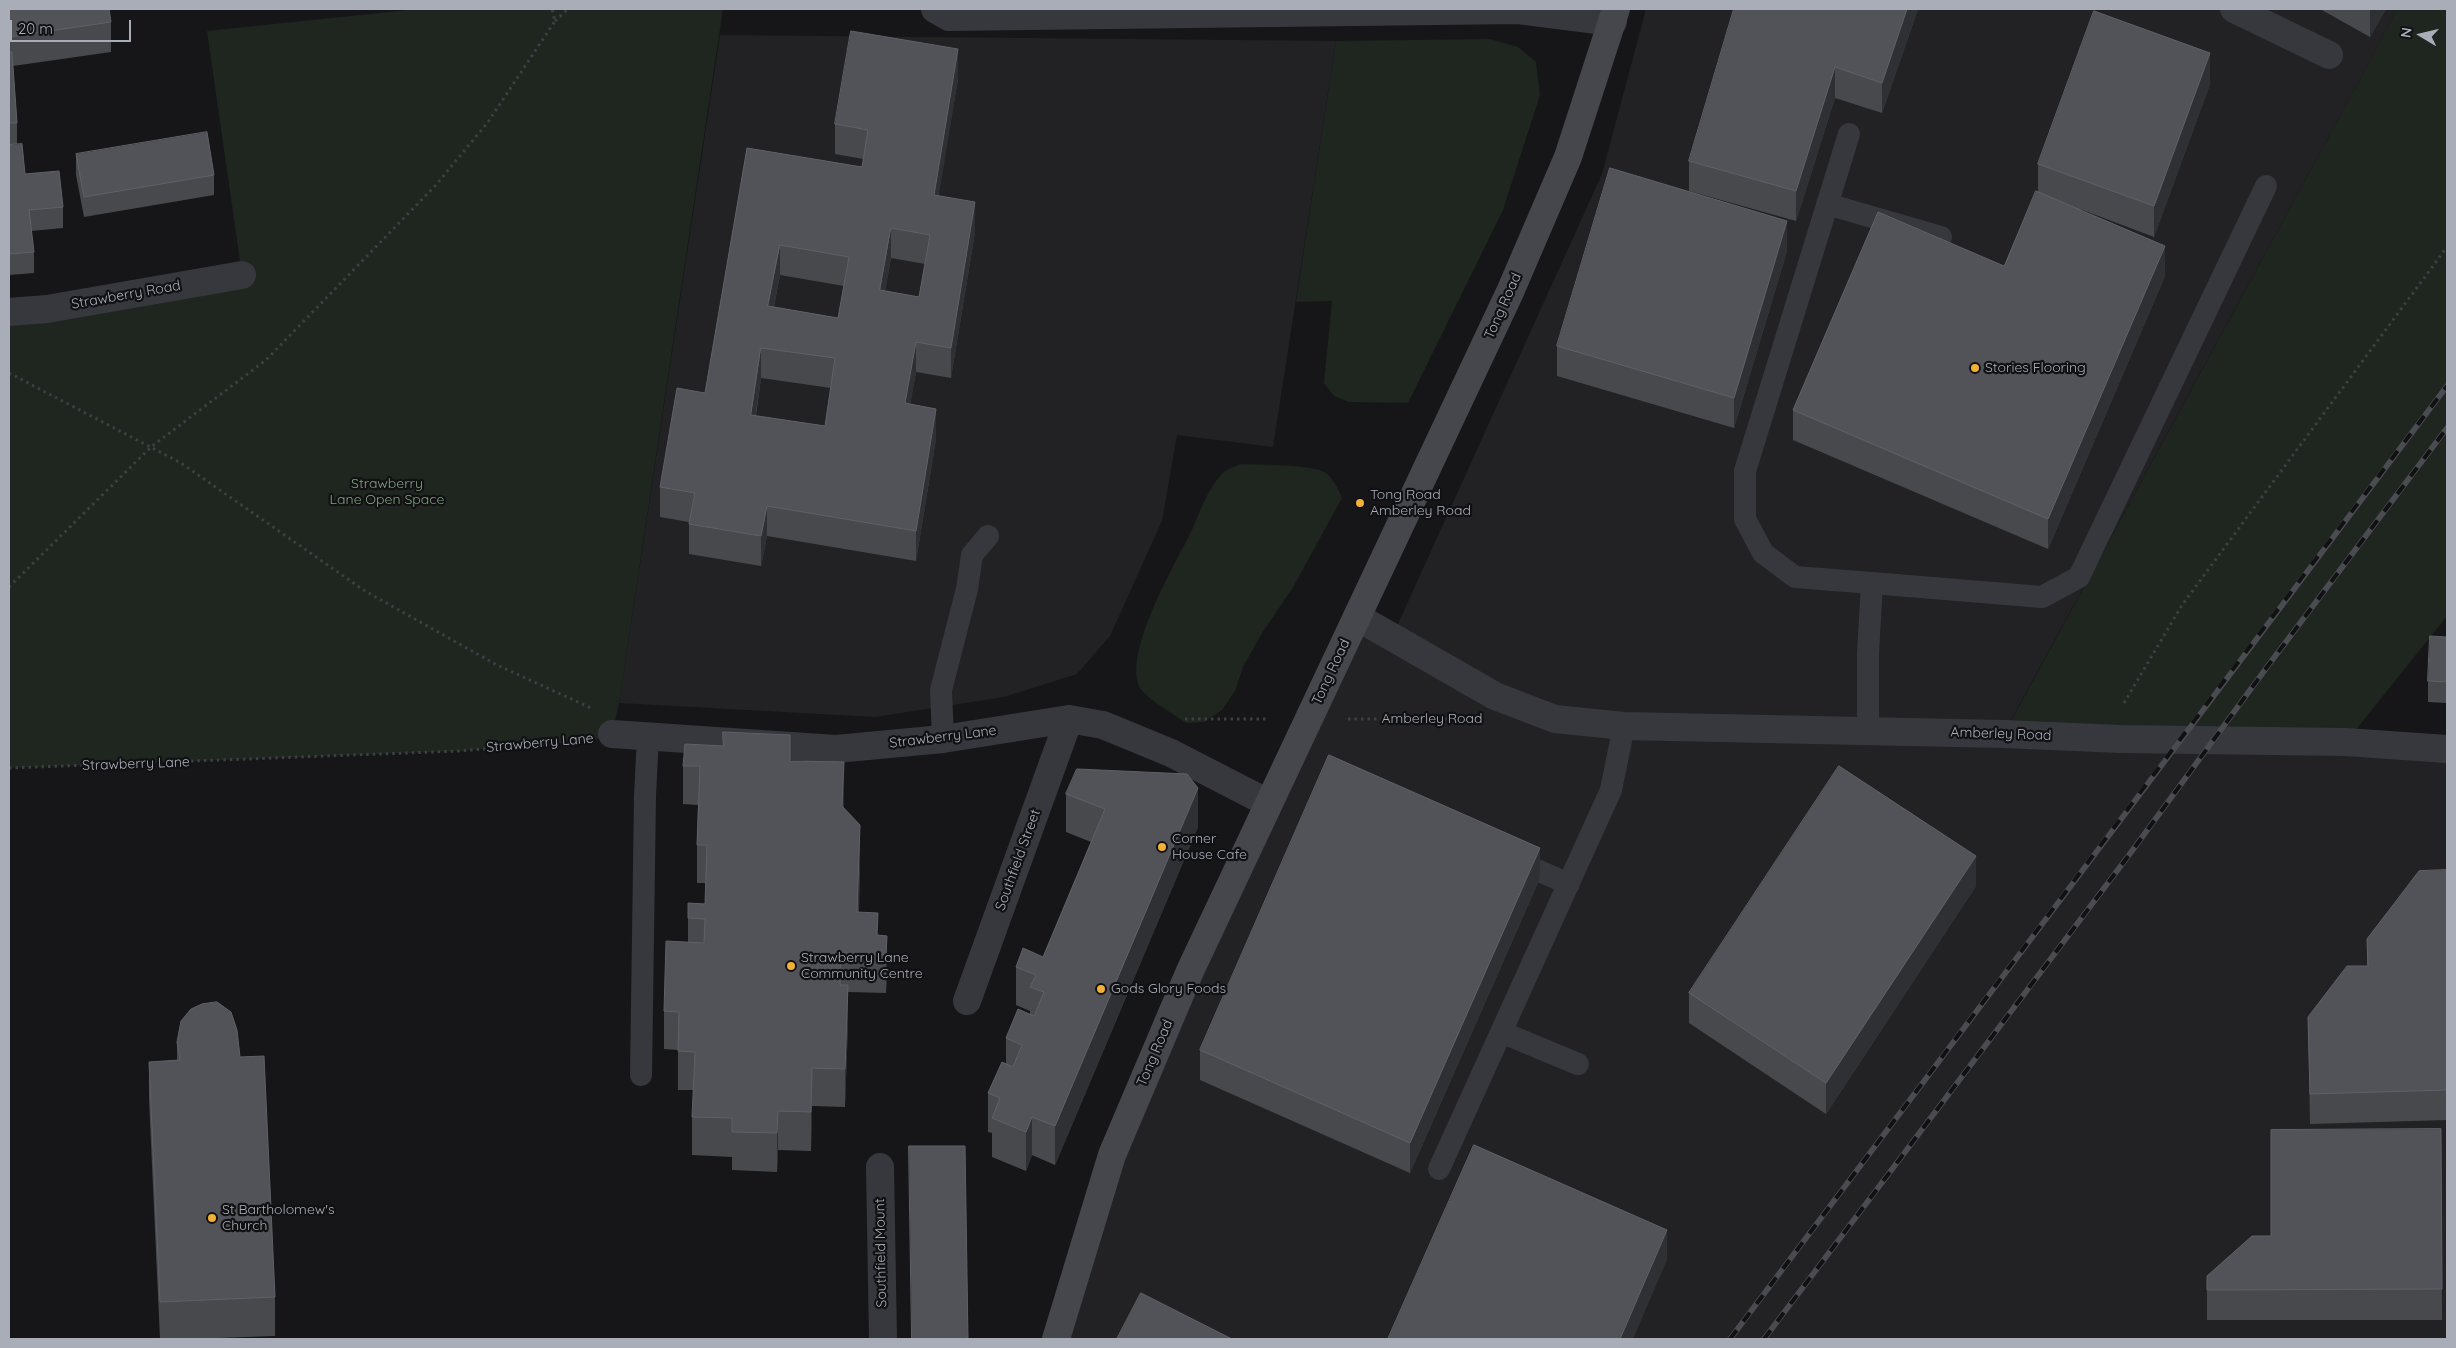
<!DOCTYPE html>
<style>
body{margin:0}
#map{position:relative;width:2456px;height:1348px;overflow:hidden;background:#161618;font-family:Quicksand,sans-serif}
canvas{display:block}
.frame{position:absolute;inset:0;border:10px solid #a8adb8;pointer-events:none}
.north{position:absolute;left:2396px;top:10px;width:50px;height:50px;-webkit-text-stroke:4px #111113;paint-order:stroke;rotate:279deg;font-size:14px;font-weight:700;line-height:20px;text-align:center;color:#a8adb8}
.north::after{content:'';display:block;margin:auto;width:18px;height:22px;background:#a8adb8;clip-path:polygon(50% 0,100% 100%,50% 72%,0 100%)}
.scale{position:absolute;left:10px;top:20px;width:121px;height:22px;box-sizing:border-box;border:2px solid #a8adb8;border-top:0;padding-left:6px;font-size:15px;line-height:18px;white-space:nowrap;color:#a8adb8;-webkit-text-stroke:4px #111113;paint-order:stroke}
</style>
<div id="map">
<canvas width="2456" height="1348"></canvas>
<div class="frame"></div>
<div class="north">N</div>
<div class="scale">20 m</div>
</div>
<script>
const g = document.querySelector('canvas').getContext('2d');
g.lineJoin = 'round';
function fillPath(path, color) { g.fillStyle = color; g.fill(path, 'evenodd'); }
function strokePath(path, color, width, dash) { g.strokeStyle = color; g.lineWidth = width; g.lineCap = dash ? 'butt' : 'round'; g.setLineDash(dash || []); g.stroke(path); }
function write(font, color, halo, rows, align = 'center') {
  g.font = font + ' Quicksand,sans-serif'; g.lineWidth = 4.5; g.setLineDash([]); g.textBaseline = 'middle'; g.strokeStyle = halo; g.fillStyle = color; for (const [text, x, y, turn = 0] of rows) {
    g.save(); g.translate(x, y); g.rotate((+turn || 0) * Math.PI / 180); g.textAlign = isNaN(turn) ? turn : align; if (halo) g.strokeText(text, 0, 0); g.fillText(text, 0, 0); g.restore();
  }
}
fillPath(new Path2D(`
 M1646 9H2397L2363 74 2004 733 2447 749V1339H1056L1112 1155 1357 617 1392 637 1602 174Z
 M720 35 1336 41 1273 447 1177 435 1162 521 1110 636 1077 674 1004 697 875 717 619 703Z`), '#222225');
fillPath(new Path2D(`
 M418 9H723L619 703 612 734 594 740 458 751 9 768V312L242 275 207 31Z
 M2397 9H2447V616L2346 742 2004 734 2363 74Z
 M1490 39 1518 47 1536 62 1540 95 1503 210 1408 403 1349 402 1334 396 1324 383 1332 301 1296 302 1336 41Z
 M1241 464C1257 465 1315 464 1326 473 1334 479 1338 489 1342 498L1292 589 1262 633 1243 667 1235 691 1222 710 1204 722 1186 723C1176 716 1145 697 1140 688 1122 654 1175 564 1191 532 1200 512 1206 492 1221 475 1225 469 1235 467 1241 464Z`), '#1e261f');
strokePath(new Path2D(`
 M555 21 568 9
 M9 373 181 463 365 591 497 665 591 708
 M9 587 151 447 266 360 435 186 488 122 555 21 552 9
 M2124 703 2182 605 2447 247
 M1185 719H1269
 M1348 719H1462
 M9 768 458 751 577 742`), '#3d3f44', 3, [2.5, 4]);
strokePath(new Path2D(`
 M1849 134 1745 471V519L1763 553 1795 577 1872 583 1868 653V731
 M1827 204 1941 237
 M1872 583 2042 597 2079 577 2266 186
 M943 739 941 690 967 589 972 555 988 536
 M1512 859 1569 884
 M1501 1032 1578 1064
 M641 1075 645 796 648 736
 M1439 1169 1611 790 1624 726`), '#37383d', 22);
strokePath(new Path2D(`
 M935 9 949 17 1518 10 1613 22
 M2234 9 2329 55
 M9 312 47 309 242 275
 M1357 617 1495 696 1555 719 1624 726 2004 734 2120 739 2346 742 2447 749
 M612 734 836 749 943 739 1069 719 1103 725 1171 753 1268 803
 M967 1001 1069 719
 M880 1167 883 1339`), '#37383d', 28);
strokePath(new Path2D(`
 M1056 1339 1112 1155 1190 971 1510 292 1568 157 1616 9`), '#45474d', 28);
const rail = new Path2D(`
 M1730 1339C1969 1022 2206 703 2447 386
 M1764 1339 2129 855 2267 667 2447 428`);
strokePath(rail, '#4a4c52', 5.5);
strokePath(rail, '#111113', 4, [11]);
fillPath(new Path2D(`
 M9 9 111 22V52L13 66 17 123V144H9Z
 M1918 9 1882 113 1835 98 1796 221 1689 191V161Z
 M2320 9H2386L2370 37Z
 M958 79 938 195 975 232 951 378 916 372 910 404 936 439 916 561 767 536 761 566 689 554V522L660 517V487L705 393 747 148 862 167 863 159 835 154V124ZM891 258 925 264 919 297 885 291ZM780 275 844 286 838 318 774 307ZM761 378 831 388 825 426 756 416Z
 M2210 84 2154 237 2080 209 2165 276 2048 549 1793 440V410L2004 266 2038 191V164Z
 M9 145 25 174 63 207V228L31 231 34 252V273L9 275Z
 M76 154 214 175V195L84 217 76 175Z
 M1787 251 1734 428 1557 376V346Z
 M2447 637V703L2428 702V681Z
 M790 761 844 801V808L860 864 859 912 878 935 887 936V974L886 993 848 992V1024L845 1107 812 1106 811 1151 778 1150 777 1172 732 1170V1157L692 1155V1117L694 1090H678V1050L664 1049V1011L688 942V903L705 904 706 883H697V845L698 805 683 804V766Z
 M1066 794 1198 827 1055 1165 1032 1155 1026 1171 992 1157V1133L988 1132V1093L1006 1064V1038L1030 1014V1011L1016 1005V967L1043 957 1091 842 1066 832Z
 M2447 870V1120L2310 1124 2308 1017 2367 966V939Z
 M1540 878 1410 1173 1200 1080V1050Z
 M1976 886 1826 1114 1689 1023V993Z
 M177 1042 240 1057 275 1297V1336L191 1339H160L149 1100V1062L177 1060Z
 M2441 1129 2442 1320H2207V1276Z`), '#47494d');
fillPath(new Path2D(`
 M1907 9H1918L1882 113V83Z
 M2370 9H2386L2370 37Z
 M958 49V79L934 225V195Z
 M2210 53V84L2154 237V206Z
 M1835 67V98L1796 221V191Z
 M975 202V232L951 378V348Z
 M1787 221V251L1734 428V398Z
 M891 228V258L880 320V290Z
 M780 245V275L768 336V306Z
 M2165 246V276L2048 549V519Z
 M916 342V372L905 434V403Z
 M761 348V378L751 445V415Z
 M936 409V439L916 561V531Z
 M767 506V536L761 566V536Z
 M844 762V801L842 844V806Z
 M1198 788V827L1055 1165V1126Z
 M860 825V864L857 950V912Z
 M1540 848V878L1410 1173V1143Z
 M1976 856V886L1826 1114V1083Z
 M887 936V974L886 993V955Z
 M848 985V1024L845 1107V1069Z
 M812 1068V1106L811 1151V1112Z
 M778 1111V1150L777 1172V1133Z
 M1032 1117V1155L1026 1171V1132Z
 M1667 1230V1260L1633 1339H1620Z`), '#2f3033');
const building = new Path2D(`
 M9 9H109L111 22 9 37Z
 M1734 9H1907L1882 83 1835 67 1796 191 1689 161Z
 M2094 11 2210 53 2154 206 2038 164Z
 M851 31 958 49 934 195 975 202 951 348 916 342 905 403 936 409 916 531 767 506 761 536 689 524 695 493 660 487 677 388 705 393 747 148 862 167 868 130 835 124ZM891 228 930 235 919 297 880 290ZM780 245 849 257 838 318 768 306ZM761 348 835 358 825 426 751 415Z
 M12 52 17 123H9V53Z
 M207 132 214 175 84 197 76 154Z
 M22 144 25 174 59 171 63 207 29 210 34 252 9 254V145Z
 M1610 168 1787 221 1734 398 1557 346Z
 M2036 191 2165 246 2048 519 1793 410 1878 212 2004 266Z
 M2430 636 2447 637V682L2428 681Z
 M723 732 790 735V761L844 762 842 806 860 825 857 912 878 913 877 935 887 936 886 955 841 953 840 985H848L845 1069 812 1068 811 1112 778 1111 777 1133 732 1132V1118L692 1117 695 1052 678 1051 679 1012 664 1011 666 941 704 943 705 919 688 918V903L705 904 707 845H697L700 766H683L685 744 723 746Z
 M1329 755 1540 848 1410 1143 1200 1050Z
 M1839 766 1976 856 1826 1083 1689 993Z
 M1077 769 1187 774 1198 788 1055 1126 1032 1117 1026 1132 992 1118 1000 1098 988 1093 1002 1062 1013 1067 1022 1045 1006 1038 1018 1009 1034 1016 1044 992 1030 987 1036 975 1016 967 1023 948 1043 957 1105 809 1066 794Z
 M2447 870V1090L2310 1094 2308 1017 2347 966H2368L2367 939 2419 871Z
 M217 1002 231 1012 237 1030 240 1057 264 1056 275 1297 160 1302 149 1062 180 1060 177 1042 181 1021 191 1009 202 1004Z
 M2441 1129 2442 1289 2207 1290V1276L2252 1236H2271V1130Z
 M1474 1145 1667 1230 1620 1339H1388Z
 M909 1146H965L968 1339H912Z
 M1141 1293 1232 1339H1117Z`);
fillPath(building, '#525359');
strokePath(building, '#5f6168', 1);
for (const [x, y, r, color] of [
 [1975,368,5,"#f2b134"],
 [1360,503,5,"#f2b134"],
 [1162,847,5,"#f2b134"],
 [791,966,5,"#f2b134"],
 [1101,989,5,"#f2b134"],
 [212,1218,5,"#f2b134"]
]) { const dot = new Path2D(); dot.arc(x, y, r, 0, 2 * Math.PI); g.fillStyle = color; g.fill(dot); strokePath(dot, '#111113', 2); }
write('14px', '#a8adb8', '#111113', [
 ["Strawberry Road",126,295,-10],
 ["Tong Road",1503,306,-66],
 ["Tong Road",1331,672,-65],
 ["Amberley Road",1432,719],
 ["Amberley Road",2001,734,2],
 ["Strawberry Lane",943,737,-7],
 ["Strawberry Lane",540,743,-5],
 ["Strawberry Lane",136,764,-2],
 ["Southfield Street",1018,860,-70],
 ["Tong Road",1155,1053,-67],
 ["Southfield Mount",881,1253,-91]
]);
write('14px', '#a8adb8', '#111113', [
 ["Stories Flooring",1985,368],
 ["Tong Road",1370,495],
 ["Amberley Road",1370,511],
 ["Corner",1172,839],
 ["House Cafe",1172,855],
 ["Strawberry Lane",801,958],
 ["Community Centre",801,974],
 ["Gods Glory Foods",1111,989],
 ["St Bartholomew's",222,1210],
 ["Church",222,1226]
], 'left');
write('14px', '#7fa381', '#111113', [
 ["Strawberry",387,484],
 ["Lane Open Space",387,500]
]);
</script>
